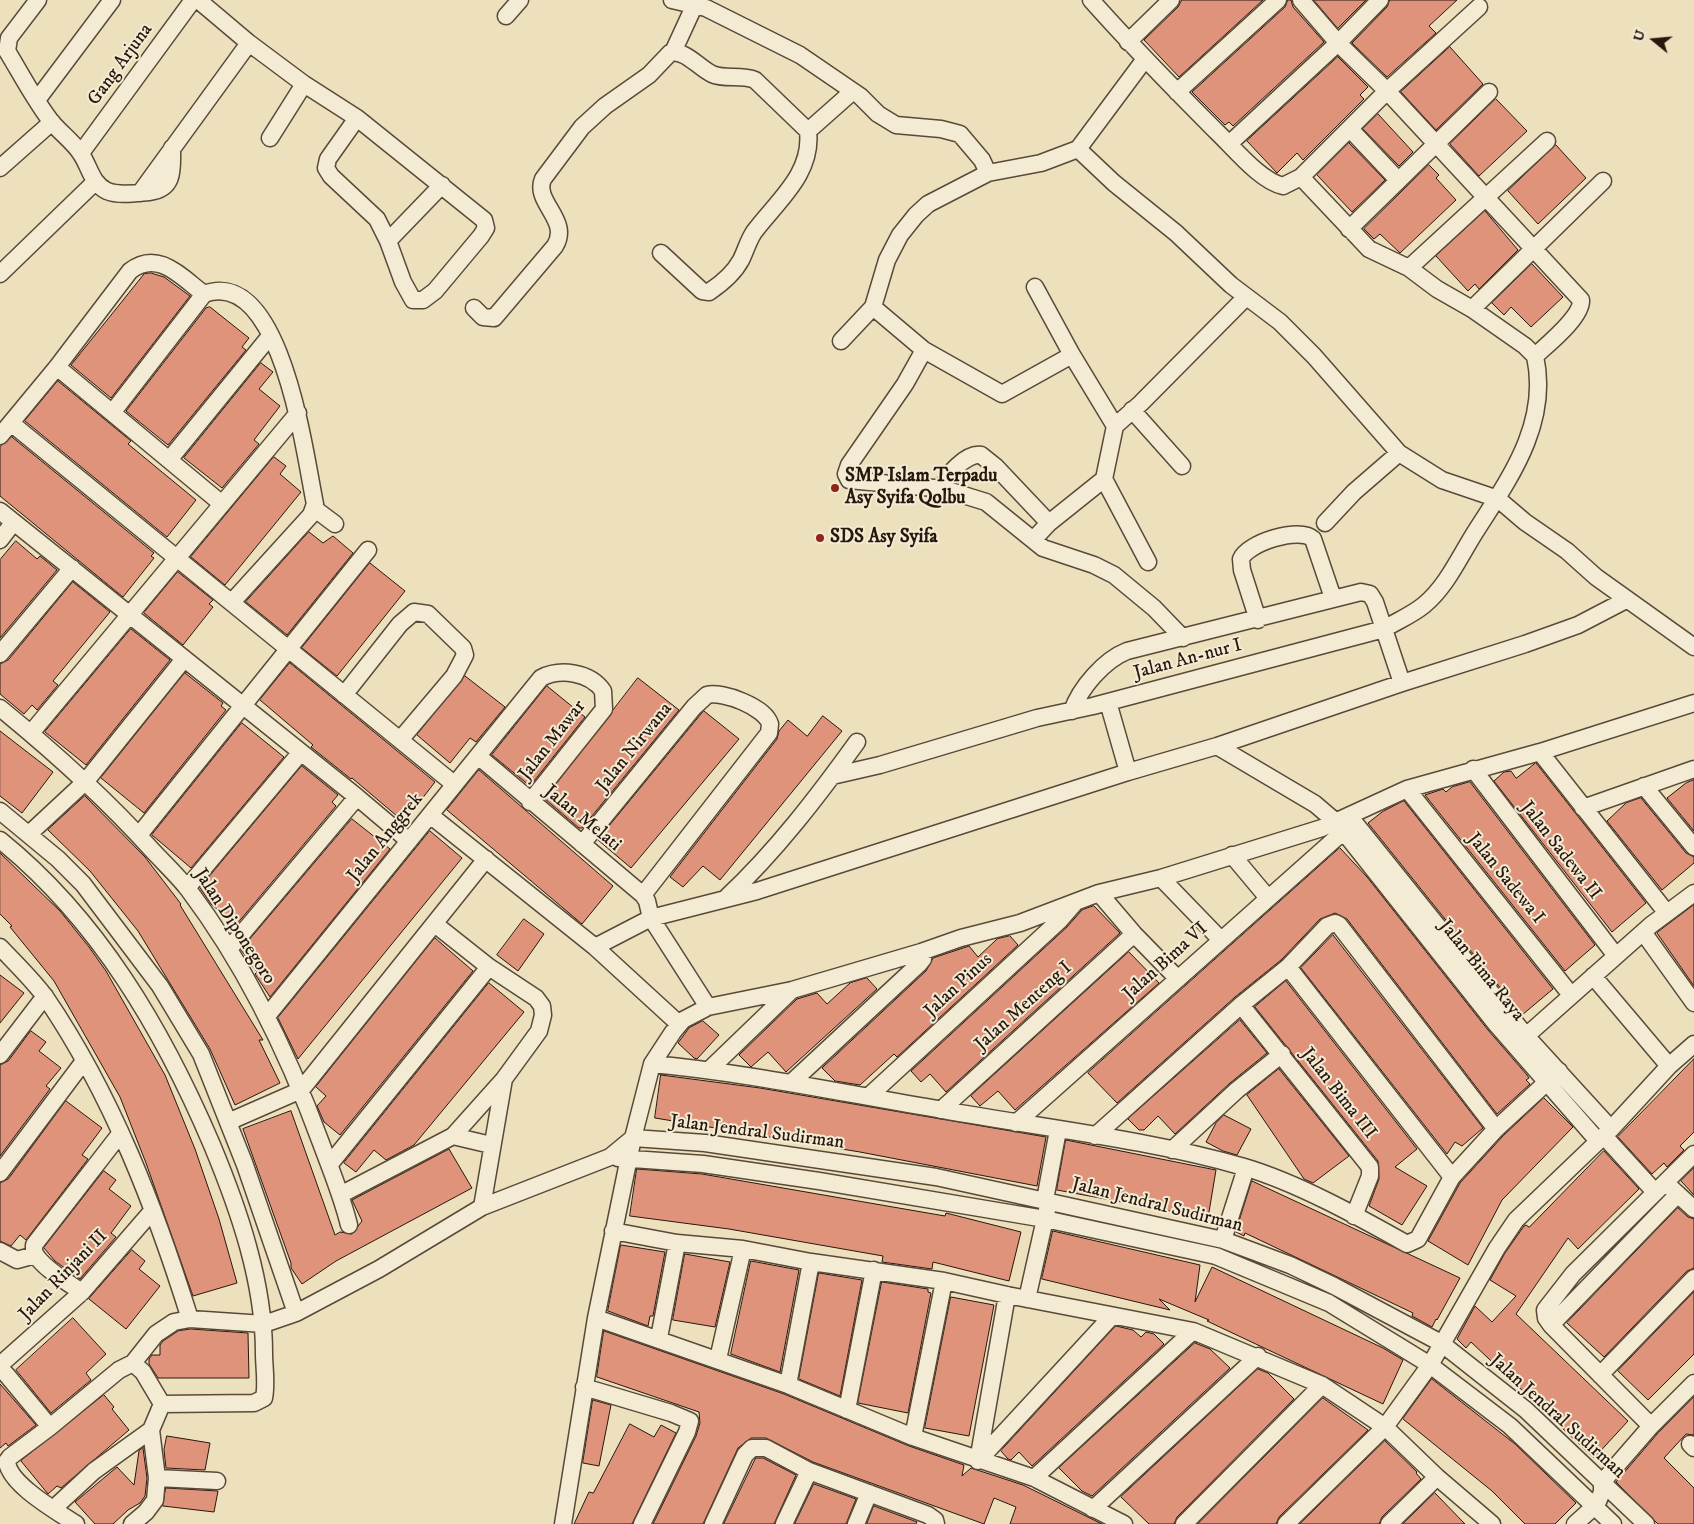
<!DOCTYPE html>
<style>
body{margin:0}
#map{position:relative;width:1694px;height:1524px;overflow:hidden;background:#ede0bd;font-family:"IM FELL DW Pica",serif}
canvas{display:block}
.north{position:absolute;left:1629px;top:15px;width:50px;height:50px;-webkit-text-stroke:4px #f3ebd4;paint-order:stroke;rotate:287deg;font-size:14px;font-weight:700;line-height:20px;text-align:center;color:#28170d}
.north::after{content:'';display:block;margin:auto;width:18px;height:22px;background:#28170d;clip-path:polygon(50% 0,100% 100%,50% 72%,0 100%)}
</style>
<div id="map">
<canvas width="1694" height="1524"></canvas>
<div class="north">U</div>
</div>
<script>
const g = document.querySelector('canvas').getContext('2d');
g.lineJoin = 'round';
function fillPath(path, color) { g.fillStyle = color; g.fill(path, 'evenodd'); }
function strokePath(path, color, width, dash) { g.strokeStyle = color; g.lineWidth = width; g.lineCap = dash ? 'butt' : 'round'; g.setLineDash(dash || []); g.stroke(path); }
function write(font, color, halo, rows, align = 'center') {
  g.font = font + ' "IM FELL DW Pica",serif'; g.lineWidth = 4; g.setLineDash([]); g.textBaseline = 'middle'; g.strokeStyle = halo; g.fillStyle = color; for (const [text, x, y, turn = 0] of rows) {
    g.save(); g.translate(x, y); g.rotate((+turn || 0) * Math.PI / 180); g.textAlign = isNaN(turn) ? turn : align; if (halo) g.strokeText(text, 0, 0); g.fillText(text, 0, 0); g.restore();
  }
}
const building = new Path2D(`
 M1182 0H1263L1179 77 1144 40 1178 7Z
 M1288 0H1291L1293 7 1324 42 1233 126 1229 122 1225 125 1192 92 1285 7Z
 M1314 0H1366L1338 28Z
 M1390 0H1457L1429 26 1436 33 1387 77 1352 43 1387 7Z
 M1450 47 1483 84 1436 130 1401 92Z
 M1338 57 1368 87 1360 95 1364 99 1303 160 1297 153 1277 173 1247 141Z
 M1496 99 1527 131 1479 176 1450 144Z
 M1378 114 1413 152 1399 166 1363 129Z
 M1349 143 1385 180 1352 212 1317 175Z
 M1556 145 1586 178 1538 224 1508 191Z
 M1429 165 1439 175 1436 178 1456 200 1400 253 1380 234 1374 239 1364 229Z
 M1485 211 1518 250 1479 289 1475 284 1468 291 1436 256Z
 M1532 264 1563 297 1531 327 1511 307 1504 315 1492 303Z
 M151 273 164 277 190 296 111 398 71 365 144 274Z
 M210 307 249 338 242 347 246 350 168 445 126 411 206 308Z
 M261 363 273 372 259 389 280 406 254 440 259 444 222 488 184 458Z
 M58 381 131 441 128 444 196 500 167 537 25 421Z
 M12 437 154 553 151 556 154 558 123 597 0 496V447Z
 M274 457 286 466 280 474 301 492 225 585 191 557Z
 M309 532 323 543 333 536 353 553 287 635 246 602Z
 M16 541 37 559 40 556 57 570 0 638V560Z
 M370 563 405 591 337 676 302 648Z
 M178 572 213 600 209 604 213 607 183 645 144 613Z
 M73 582 110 612 53 681 58 685 37 710 32 705 24 714 0 694V664L8 660Z
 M131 629 170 660 86 765 45 732Z
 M290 663 435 782 404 822 352 778 351 779 311 747 313 745 260 700Z
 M185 673 223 703 221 706 226 710 144 813 101 778Z
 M465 676 505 707 476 742 470 738 450 763 417 735Z
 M638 678 679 710 582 828H579L545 799Z
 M547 686 585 717 530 786 492 755Z
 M704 711 739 739 631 868 598 840Z
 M823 716 842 731 720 880 703 866 683 887 670 877 777 739 779 731 788 720 807 736Z
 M242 723 284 757 191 868 152 835Z
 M0 731 53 772 22 813 0 796Z
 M1536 763 1646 903 1612 932 1494 781 1504 772 1511 771 1516 778Z
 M302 766 338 795 332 802 336 806 236 925 211 904 200 888Z
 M479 770 613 886 582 924 447 810Z
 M1694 780V831L1667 798 1686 783Z
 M1470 782 1595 945 1565 971 1425 795 1443 789 1446 792 1452 787Z
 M85 796 145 857 181 904 180 905 263 1040H259L280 1083 235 1105 210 1049 138 931 90 871 48 830Z
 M1641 798 1686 853 1694 857V863L1662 890 1607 821 1626 803Z
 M1404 801 1553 989 1522 1015 1368 823 1382 812Z
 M352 819 390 849 270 997 255 974 257 972 241 950Z
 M430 831 462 858 298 1059 278 1018Z
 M1340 848 1367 877 1488 1030 1527 1075 1529 1078 1526 1080 1530 1084 1497 1114 1347 919 1335 913 1320 919 1281 960 1235 997 1117 1103 1088 1073Z
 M0 853 60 911 89 947 106 971 165 1075 195 1149 219 1219 237 1283 193 1296 146 1163 120 1097 54 981 10 927 12 926 0 914Z
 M1694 905V986L1657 933Z
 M1094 906 1120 933 946 1092 930 1074 921 1082 911 1071 1067 927 1082 910Z
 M524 919 544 934 518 971 497 955Z
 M1333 935 1483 1128 1462 1146 1455 1142 1447 1154 1301 968Z
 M1010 936 1018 945 897 1057 894 1054 860 1085 835 1081 822 1068 926 971 933 958 969 946 978 957 997 939Z
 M435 938 473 971 340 1135 324 1122 317 1106 326 1096 316 1087Z
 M1129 952 1159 983 1015 1110 998 1091 980 1106 971 1096Z
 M0 975 24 993 0 1023Z
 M867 978 877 989 786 1072 768 1052 751 1067 739 1055 797 999 817 993 827 1004 850 983Z
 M1286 981 1417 1149 1395 1167 1427 1186 1402 1225 1369 1206 1379 1179 1378 1161 1255 1007Z
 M489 983 524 1012 414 1145 386 1160 374 1150 356 1172 344 1163Z
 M1240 1020 1267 1053 1230 1083 1175 1134 1158 1116 1144 1130H1139L1128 1119Z
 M703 1021 719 1035 697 1059 694 1058 678 1043 689 1028Z
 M31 1031 46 1042 39 1051 61 1068 46 1086 50 1089 0 1156V1065L8 1061Z
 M1694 1059V1132L1680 1146 1684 1150 1667 1167 1664 1163 1652 1174 1618 1137Z
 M1279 1069 1349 1156 1313 1183 1304 1179 1247 1095Z
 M661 1075 760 1088 1046 1137 1037 1186 860 1152 655 1118Z
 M1544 1098 1573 1127 1502 1200 1468 1265 1428 1241 1460 1183 1503 1136Z
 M66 1101 102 1128 82 1155 88 1159 26 1240 20 1235 11 1246 0 1241V1183L8 1179Z
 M291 1111 335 1235 340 1232 352 1234 362 1221 352 1200 449 1149 472 1188 336 1261 302 1284 291 1268V1263L243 1129Z
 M1224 1115 1251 1129 1237 1155 1223 1151 1206 1142 1216 1123Z
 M1066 1140 1216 1170 1208 1218 1057 1190Z
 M1604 1151 1639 1189 1578 1249 1568 1238 1516 1314 1628 1421 1594 1458 1471 1342 1466 1348 1457 1339 1475 1306 1492 1322 1516 1296 1490 1280 1505 1253 1524 1226 1526 1225 1529 1227Z
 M1694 1168V1195L1681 1181Z
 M637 1169 702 1174 945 1216 946 1213 1021 1232 1009 1281 933 1262 932 1269 882 1262 883 1256 729 1229 630 1216Z
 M104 1171 116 1180 109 1189 131 1206 111 1233 116 1237 80 1279 55 1261 44 1248Z
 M1252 1181 1460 1278 1437 1320 1436 1319 1432 1327 1412 1316 1413 1313 1245 1233 1244 1236 1236 1232Z
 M1678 1208 1688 1217 1694 1219V1268L1687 1271 1604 1357 1567 1323Z
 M1053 1231 1200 1265 1195 1302 1212 1267 1383 1348 1403 1360 1383 1404 1207 1321 1209 1320 1159 1299 1170 1310 1042 1279Z
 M621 1245 665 1252 653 1316H650L648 1326 608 1311Z
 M132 1250 145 1261 139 1269 160 1286 126 1329 89 1299Z
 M685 1254 730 1262 715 1327 673 1320Z
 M751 1261 799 1270 780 1372 731 1354Z
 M819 1273 862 1280 840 1396 799 1379Z
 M882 1282 928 1289V1292L931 1293 908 1413 858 1403Z
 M1694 1292V1354L1648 1400 1618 1371Z
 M951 1297 994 1305 969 1436 925 1428Z
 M73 1318 106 1354 86 1373 91 1380 51 1413 16 1370Z
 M1116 1326 1133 1330 1141 1337 1146 1332 1154 1334 1164 1344 1032 1466 1019 1452 1011 1460 1008 1459 1001 1451Z
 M191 1329 248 1333 249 1378H158L149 1364V1359L152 1355H160V1345L163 1341 178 1331Z
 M604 1331 784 1394 909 1446 964 1465 962 1476 971 1468 1023 1485 1102 1524H1010L1016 1507 994 1498 984 1524 813 1462 766 1438H751L738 1448 703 1524H653L696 1436 700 1423 699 1412 597 1377Z
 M1195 1343 1210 1349 1230 1368 1092 1496 1082 1491 1059 1468Z
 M1258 1369 1268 1373 1294 1399 1177 1517 1174 1524H1149L1121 1497Z
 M1432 1379 1515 1444 1576 1503 1555 1524H1525L1492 1491 1403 1419Z
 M0 1384 36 1425 8 1446 6 1443 0 1448Z
 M104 1395 114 1407 112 1409 129 1430 61 1488 57 1486 48 1494 21 1461Z
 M1694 1397V1435L1686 1434 1664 1458 1694 1488V1524H1658L1616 1482 1658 1433Z
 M1323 1398 1368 1430 1279 1517 1276 1524H1198Z
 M593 1400 611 1405 599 1466 583 1463Z
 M630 1424 654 1437 661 1425 676 1433 632 1524H574L589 1492 593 1493Z
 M167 1436 210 1443 205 1470 166 1468 164 1450Z
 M1385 1441 1417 1472 1416 1473 1421 1479 1382 1517 1379 1524H1300Z
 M143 1448 147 1478 145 1496 140 1503 128 1510 113 1524H95L75 1502 117 1467 134 1485 139 1451Z
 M756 1458H763L796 1475 774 1524H724Z
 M814 1484 856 1499 846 1524H795Z
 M166 1488 218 1491 214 1512 163 1506Z
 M1435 1493 1465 1524H1403Z
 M874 1506 917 1522 916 1524H867Z`);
fillPath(building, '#df937b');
strokePath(building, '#28170d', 1);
const minor = new Path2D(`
 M38 0 9 38 7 51C21 74 34 99 50 120 59 132 73 141 81 154 90 167 91 183 107 191 119 196 137 193 149 192 175 189 172 169 172 148
 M198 0 249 43 304 84 357 118 484 220 486 228 481 236 435 291 423 300H413L403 282 388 241 377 219 331 176 326 168 328 159 357 118
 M672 0 706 8 800 55 860 96 878 114 896 125 941 129 960 134 982 160 988 173 1041 163 1078 149 1114 183 1176 233 1231 285 1280 322 1314 356 1399 453 1442 480 1498 499 1525 522 1567 551 1596 577 1694 647
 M1091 0C1131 45 1173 88 1216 131 1233 147 1260 181 1283 186L1301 177 1387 91 1479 7
 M506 16 520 0
 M1128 42 1171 0
 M673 52 697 0
 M1177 92 1278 0
 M37 100 112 0
 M1351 130 1398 180
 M270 138 304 84
 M1229 144 1338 43 1380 0
 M1078 149 1145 59
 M81 153 193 0
 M0 168 52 122
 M1301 177 1369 249 1409 268 1437 289 1472 309 1525 346 1535 356
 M140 193 249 43
 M1349 229 1489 92
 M388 241 442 185
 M661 253 702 291 709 292C721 284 734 273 741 260 746 250 748 241 754 232 777 201 813 174 808 131L852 92
 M1409 268 1547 141
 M0 274 95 182
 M1035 287 1072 355 1115 426
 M873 307 924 350 905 384 849 465 846 474 849 480 944 489 986 502 1043 548 1094 565 1114 575 1154 608 1183 638
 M474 308 483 317 494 318 555 246C571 220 533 202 543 179L582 127 605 106 649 75 670 53C685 49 699 68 712 74 725 80 741 74 755 80L808 131
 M1472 309 1603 181
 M841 341 873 307 887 260 900 235 916 215 928 204 988 173
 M924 350 1002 394 1072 355
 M57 367 222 504
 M1132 410 1182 466
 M112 413 204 294
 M11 423 454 784
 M0 436 57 367 130 271C158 249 181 277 204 294 282 265 305 457 315 504L311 515 232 602
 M169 460 270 336
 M1104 479 1148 562
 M944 489C944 475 967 453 981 455L996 467 1049 523
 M315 509 335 524
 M0 511 357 797 409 841
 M1325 523 1354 492 1399 453
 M0 540 13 523
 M1033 540 1049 523 1104 479 1115 426 1141 403 1246 297
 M1258 620 1242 570 1241 559C1247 543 1300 526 1313 539L1333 598
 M0 654 72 568
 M344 695 400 624 414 612 428 614 463 648 465 655 454 676 400 740
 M1108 702 1128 772
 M0 708C54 752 105 798 152 850 164 863 177 875 188 889 246 966 288 1053 321 1143 331 1170 342 1196 349 1225
 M1072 711C1080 688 1104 660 1127 651L1361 592 1370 594 1375 602 1402 683
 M31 733 298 413
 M1217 746 1315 804 1336 822 1496 1024 1598 1141
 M1540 752 1666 912
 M478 756 643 895 647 901 651 918 708 1007
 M1473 769 1616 956
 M832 776 880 765 1037 718 1093 706 1384 629C1397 621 1412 615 1424 605 1446 587 1459 558 1474 534 1509 479 1550 424 1535 356 1548 344 1582 317 1581 300L1387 91 1338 43 1301 0
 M1644 786 1694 847
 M1407 789 1571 995
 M1583 808 1694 769
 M0 811 58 859 83 884 160 986 201 1054 245 1165 296 1313
 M430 815 595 947 679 1024
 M1350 817 1526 1036 1611 1129
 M29 834 86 781 184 659
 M139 835 368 550
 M0 840C98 919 163 1030 212 1145 239 1210 264 1282 264 1353 264 1368 267 1383 264 1398L254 1403 162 1404 151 1430 157 1478 155 1500 146 1512 132 1524
 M582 844 694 707 707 695C723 691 765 707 770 724L769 733 643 895
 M1232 855 1268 898
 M1161 878 1221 940
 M187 888 301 752
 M1099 893 1134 934 1178 979
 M727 897C776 851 818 796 857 742
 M1643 932 1694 1003
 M0 947C15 963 33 980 46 998 112 1095 155 1207 190 1319
 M595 947 651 918 757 891 1128 772 1217 746 1402 683 1525 644 1578 625 1626 600
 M229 949 357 797
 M1288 967 1452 1177
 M1593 976 1669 1066
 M1241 1005 1370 1167V1176L1354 1216
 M267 1016 541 678C560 668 590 672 603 691L604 709 530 802
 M1526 1036 1651 925 1694 893
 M0 1055 45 996
 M652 1064C750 1073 846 1094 943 1110 1043 1128 1146 1139 1244 1167 1298 1183 1359 1217 1407 1244L1418 1239 1452 1177 1496 1129 1559 1071
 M710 1069 792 990
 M792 1082 919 964 923 959 921 952
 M868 1097 1060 920 1074 904
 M941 1110 1134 934
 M228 1122 301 1090 486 859
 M1016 1123 1344 831
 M453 1136 491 1145
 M1095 1136 1241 1005 1288 967 1327 926 1335 923 1339 925 1496 1129
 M1604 1136 1655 1192
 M1172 1150 1237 1090 1282 1054
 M618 1158 703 1164 819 1181 1045 1219 1216 1256 1329 1303 1430 1365 1510 1426 1613 1524
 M330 1164 489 967
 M0 1173 84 1061
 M1670 1187 1694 1209
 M342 1194 453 1136 504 1079 539 1031 543 1015 542 1006 536 998 489 967 436 925
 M1045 1200 1058 1130
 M482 1207 504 1079
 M613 1231 677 1243 743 1249 811 1262 944 1281 1007 1295 1193 1331 1322 1385 1385 1427 1437 1477 1492 1524
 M1223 1240 1246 1168
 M0 1251 17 1260 35 1255
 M82 1292C68 1283 41 1267 34 1252V1245L120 1134
 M1027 1299 1047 1210
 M596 1318 788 1385 913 1437 1034 1478 1124 1524
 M1551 1325 1678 1194
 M659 1338 677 1243
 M718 1359 743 1249
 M133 1363 143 1372 162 1404
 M0 1365 82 1292 153 1210
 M6 1374 50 1427 10 1457 7 1461C8 1484 58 1512 76 1524
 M1600 1375 1694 1278
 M788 1385 811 1262
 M584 1387 671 1413 690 1421 687 1432 642 1524
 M847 1410 874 1270
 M1651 1426 1551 1325 1546 1318 1545 1310 1573 1274 1694 1154
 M50 1427 119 1370 133 1363 156 1334 174 1322 190 1319 264 1324 296 1313 379 1269 482 1207 610 1157 633 1138 705 1143 936 1177 1223 1240 1290 1265 1334 1286 1441 1343 1526 1410 1646 1524
 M913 1437 944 1281
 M1690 1444 1694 1448
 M978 1461 1112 1316
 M978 1461 1007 1295
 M157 1478 217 1481
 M1034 1478 1193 1331
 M53 1509 94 1471 151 1430
 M1093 1509 1258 1356
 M563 1524 596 1318 633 1138 652 1064 673 1032 683 1020 708 1007 792 990 921 952 961 938 1020 923 1099 893 1161 878 1322 828 1407 789 1540 752 1694 703
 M713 1524 745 1455 752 1448H766L809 1471 928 1515 935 1520 936 1524
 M784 1524 809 1471
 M856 1524 869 1493
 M1184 1524 1322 1385
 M1286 1524 1385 1427 1430 1365 1497 1248 1516 1220 1611 1129 1669 1066 1694 1044
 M1389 1524 1437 1477
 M1575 1524 1597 1504 1602 1492V1483L1611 1472 1651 1426 1694 1383`);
strokePath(minor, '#594939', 19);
strokePath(minor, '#f3ebd4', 16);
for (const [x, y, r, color] of [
 [835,488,5,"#8f2418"],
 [820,538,5,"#8f2418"]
]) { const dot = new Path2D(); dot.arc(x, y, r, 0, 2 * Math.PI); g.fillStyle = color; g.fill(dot); strokePath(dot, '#f3ebd4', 2); }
write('19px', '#28170d', '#f3ebd4', [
 ["Gang Arjuna",121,65,-54],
 ["Jalan An-nur I",1188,660,-15],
 ["Jalan Mawar",553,741,-52],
 ["Jalan Nirwana",635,748,-51],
 ["Jalan Melati",582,819,39],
 ["Jalan Anggrek",386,838,-51],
 ["Jalan Sadewa II",1560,851,52],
 ["Jalan Sadewa I",1505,879,51],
 ["Jalan Diponegoro",234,927,57],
 ["Jalan Bima VI",1166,962,-42],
 ["Jalan Bima Raya",1481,971,51],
 ["Jalan Pinus",959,986,-43],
 ["Jalan Menteng I",1024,1007,-42],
 ["Jalan Bima III",1338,1094,52],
 ["Jalan Jendral Sudirman",757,1133,7],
 ["Jalan Jendral Sudirman",1157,1206,14],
 ["Jalan Rinjani II",64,1276,-46],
 ["Jalan Jendral Sudirman",1557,1417,42]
]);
write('bold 19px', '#28170d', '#f3ebd4', [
 ["SMP Islam Terpadu",845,477],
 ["Asy Syifa Qolbu",845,499],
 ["SDS Asy Syifa",830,538]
], 'left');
</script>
